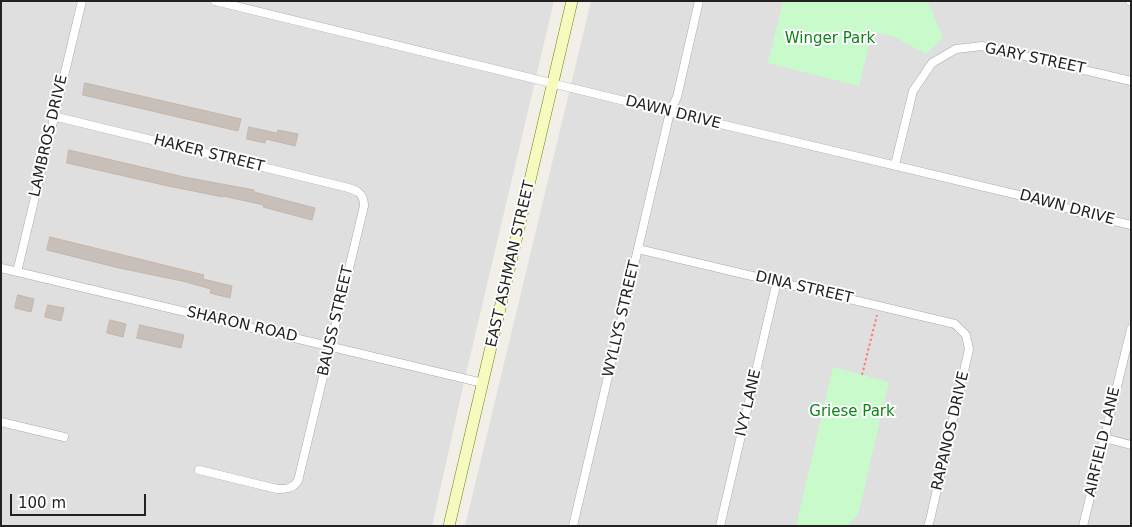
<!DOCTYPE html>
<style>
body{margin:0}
#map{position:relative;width:1132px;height:527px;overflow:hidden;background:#f2efe9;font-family:"DejaVu Sans",sans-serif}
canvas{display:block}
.frame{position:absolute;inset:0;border:2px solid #222;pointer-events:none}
.scale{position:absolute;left:10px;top:494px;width:136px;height:22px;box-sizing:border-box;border:2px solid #222;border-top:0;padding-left:6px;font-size:15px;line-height:18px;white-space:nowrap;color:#222;-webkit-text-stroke:4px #fff;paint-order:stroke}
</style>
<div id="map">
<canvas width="1132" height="527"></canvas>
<div class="frame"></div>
<div class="scale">100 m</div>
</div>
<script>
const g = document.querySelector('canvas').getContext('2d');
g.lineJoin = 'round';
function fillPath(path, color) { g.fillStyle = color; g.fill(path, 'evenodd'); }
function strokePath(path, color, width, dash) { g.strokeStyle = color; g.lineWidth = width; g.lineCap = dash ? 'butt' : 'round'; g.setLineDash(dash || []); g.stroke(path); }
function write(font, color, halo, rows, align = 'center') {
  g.font = font + ' "DejaVu Sans",sans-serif'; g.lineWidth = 4; g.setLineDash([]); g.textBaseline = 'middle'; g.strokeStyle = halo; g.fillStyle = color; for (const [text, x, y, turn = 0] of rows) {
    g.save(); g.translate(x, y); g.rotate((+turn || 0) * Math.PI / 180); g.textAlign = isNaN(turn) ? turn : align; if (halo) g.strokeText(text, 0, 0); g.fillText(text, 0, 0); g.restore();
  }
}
fillPath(new Path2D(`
 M1 1H554L465 378 432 526H1Z
 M591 1H1131V526H465Z`), '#e0dfdf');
fillPath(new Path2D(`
 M783 1H928L943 38 926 54 893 36 872 32 859 86 768 63Z
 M833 367 889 382 858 515 846 526H796Z`), '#c8facc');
const building = new Path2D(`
 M85 83 241 119 238 131 83 95Z
 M249 127 277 133 278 130 298 134 295 146 266 139 265 143 247 139Z
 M69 150 184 177 254 190V192L315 208 312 220 263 207 264 205 223 196V197L168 186 67 163Z
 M50 237 204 275 203 279 232 286 230 298 210 293 211 289 182 281 119 268 47 250Z
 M18 295 34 299 31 312 15 308Z
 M48 305 64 308 61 321 45 317Z
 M110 320 126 324 123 337 107 333Z
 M140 325 184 335 181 348 137 338Z`);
fillPath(building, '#c7bfb8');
strokePath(building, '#c4b6ab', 1);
const street = new Path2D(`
 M215 1 670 112 1052 203 1081 213 1131 225
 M1130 1H1131
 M53 116 345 187C357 190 364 193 364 206L298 481C292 489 286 489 277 489L199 470
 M895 165 913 91 932 63 956 49 982 46 1131 81
 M638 249 955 324 966 335 969 349 930 520 928 526
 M1 268 483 383
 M17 272 82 1
 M1 422 64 437
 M1104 438 1131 445
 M573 526 670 112 677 97 699 1
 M720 526 777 281
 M1083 526 1131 329`);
const secondary = new Path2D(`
 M449 526 572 1`);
strokePath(street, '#a9a9a9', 9);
strokePath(secondary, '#707d05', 12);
strokePath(new Path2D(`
 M862 375 877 315`), '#fa8072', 2, [2.5, 2.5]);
strokePath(street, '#fff', 8);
strokePath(secondary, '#f7fabf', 11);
write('15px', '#0c8416', '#fff', [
 ["Winger Park",830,39],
 ["Griese Park",852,412]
]);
write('15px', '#222', '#fff', [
 ["GARY STREET",1035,59,12],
 ["DAWN DRIVE",673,113,14],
 ["LAMBROS DRIVE",49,136,-77],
 ["HAKER STREET",209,154,14],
 ["DAWN DRIVE",1067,208,15],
 ["EAST ASHMAN STREET",511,264,-77],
 ["DINA STREET",804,288,13],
 ["WYLLYS STREET",622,319,-77],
 ["BAUSS STREET",336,321,-77],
 ["SHARON ROAD",242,325,13],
 ["IVY LANE",749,403,-77],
 ["RAPANOS DRIVE",951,431,-77],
 ["AIRFIELD LANE",1103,442,-77]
]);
</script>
